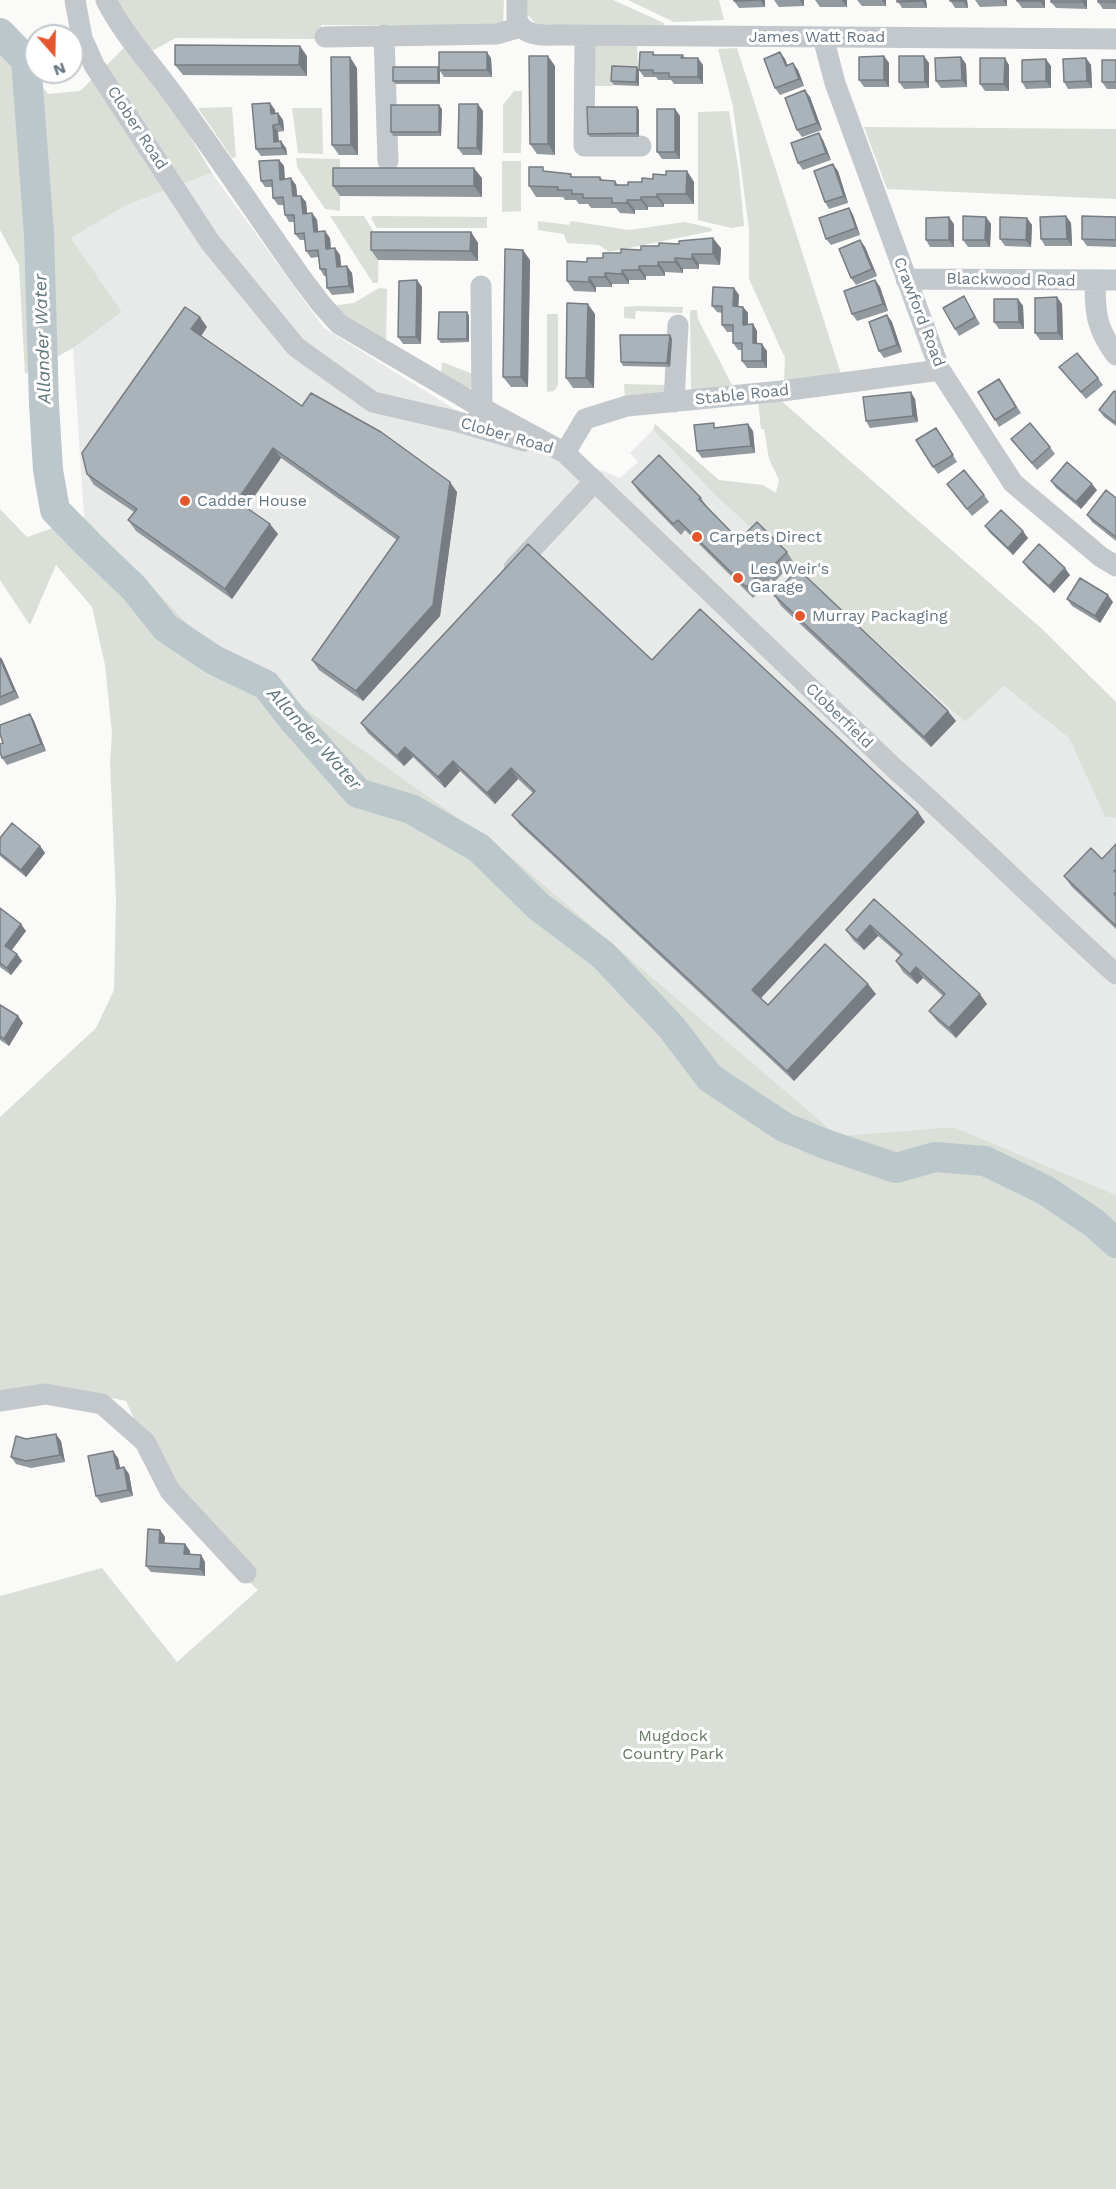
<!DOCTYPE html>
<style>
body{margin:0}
#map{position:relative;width:1116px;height:2189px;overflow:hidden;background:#fafaf8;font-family:"Work Sans",sans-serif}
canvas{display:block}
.north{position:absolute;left:24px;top:24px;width:60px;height:60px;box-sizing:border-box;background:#fff;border:2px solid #c1c8cd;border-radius:50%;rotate:160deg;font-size:16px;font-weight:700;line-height:24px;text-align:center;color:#657683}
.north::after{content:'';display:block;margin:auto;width:21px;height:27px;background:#e4572e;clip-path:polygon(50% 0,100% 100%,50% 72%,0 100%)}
</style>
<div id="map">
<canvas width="1116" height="2189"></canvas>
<div class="north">N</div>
</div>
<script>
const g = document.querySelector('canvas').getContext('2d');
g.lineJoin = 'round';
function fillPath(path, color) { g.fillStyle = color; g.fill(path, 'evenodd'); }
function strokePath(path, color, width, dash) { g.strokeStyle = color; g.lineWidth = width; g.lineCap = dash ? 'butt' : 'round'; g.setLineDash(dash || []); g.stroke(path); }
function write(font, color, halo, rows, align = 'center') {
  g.font = font + ' "Work Sans",sans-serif'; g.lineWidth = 6; g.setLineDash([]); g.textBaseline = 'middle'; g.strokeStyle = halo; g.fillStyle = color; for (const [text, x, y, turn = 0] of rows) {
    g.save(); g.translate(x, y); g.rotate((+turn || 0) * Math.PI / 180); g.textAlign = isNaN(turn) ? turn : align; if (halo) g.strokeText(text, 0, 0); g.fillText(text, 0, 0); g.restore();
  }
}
fillPath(new Path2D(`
 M212 173 324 328 456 410 620 478 638 462 630 453 653 430 717 497 965 722 1004 686 1069 738 1105 817 1116 818V1195L954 1127 838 1136 503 850 191 627 84 517 73 348 122 312 71 238 127 205Z`), '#e8e9e9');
fillPath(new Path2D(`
 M112 0H504L503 26 321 25V39L176 38 152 51C141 33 124 19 112 0Z
 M527 0H613L664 23 663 28 538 26 526 13Z
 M628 0H719L724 20 674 22Z
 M595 45 637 46 638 67H613V86H591Z
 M124 48 163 92 212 173 127 205 71 238 122 312 73 348 25 374 19 265 0 230V49L22 60 48 94 80 91Z
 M737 48 841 374 784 381 785 358 749 279V230L733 106 718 49Z
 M514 91H522L521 153H503V105Z
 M232 107 236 157 232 158 198 108Z
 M292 108H322L323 154 298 153Z
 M729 111 739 173 744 226 731 228 698 220V112Z
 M864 127 1116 129V199L887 189Z
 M296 158 340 159V211L325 209 297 167Z
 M502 161H521V211L502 212Z
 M330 216H364L374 232 379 233 378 283H373Z
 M373 216 487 217V228H377L371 218Z
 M538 221 569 225 571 221 629 230 685 222 711 228 712 231 609 252 599 245 567 243 564 234 538 230Z
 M379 288 387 289 386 346 330 306 354 303Z
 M637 306 683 307 682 313 636 311 635 319 624 318V307Z
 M690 310H697L698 319 732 385 691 390Z
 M547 314H558V385L554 391 547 392Z
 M442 362 478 376 477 384 469 389 441 373Z
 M624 384 665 385 666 393 625 399Z
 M779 399 1041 628 1116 702V818L1105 817 1069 738 1004 686 965 722 717 497 653 430 655 424 719 480 763 485 776 493 779 480 769 459 764 429H761L758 401Z
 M0 509 27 537 84 517 191 627 503 850 838 1136 954 1127 1116 1195V2189H0V1596L102 1568 177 1662 258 1590 177 1514 126 1401 45 1384 0 1393V1117L96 1028 114 990 116 900 110 762 112 733 105 665 92 607 56 565 30 625 0 580Z`), '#dadfd7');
strokePath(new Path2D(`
 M0 33 26 60 39 234 44 404 48 470 55 510 89 545 134 588 166 628 214 660 266 685 292 718 358 793 411 809 479 848 538 906 603 955 672 1028 710 1078 784 1127 825 1144 896 1168 935 1157 985 1161 1045 1190 1094 1223 1116 1243`), '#bbc7cb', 30);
strokePath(new Path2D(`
 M75 0 82 38 94 65 210 242 296 347 373 402 455 421 524 441
 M106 0C125 38 156 69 180 104 221 161 260 219 300 276L321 304 339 324 482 408 565 453 895 769C971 835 1041 907 1116 974
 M517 0V20L521 27
 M521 27C531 37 548 35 561 35L1116 39
 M384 35 388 161
 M585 36 584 146H641
 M325 37 497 34 521 27
 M823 37 835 83 940 370 1013 483 1101 557 1116 566
 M906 279 1116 280
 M1095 280C1095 313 1096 328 1116 355
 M674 402 678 325
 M478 418 482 408 481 286
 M565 453 585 419 627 406 782 391 940 370
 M514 568 595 481
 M0 1401 45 1394 102 1404 145 1442 170 1491 246 1573`), '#c3c8cc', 21);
fillPath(new Path2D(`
 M765 0V7L739 8 734 1Z
 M774 0H804V6L779 7Z
 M815 0H847V7H820Z
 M857 0H886V6H862Z
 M897 0H926L927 8H902Z
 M943 0H967L968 8H955L950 0Z
 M975 0H1007V6L980 7Z
 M1045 0V8H1022L1017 1Z
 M1087 0V9L1056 8 1051 2Z
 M1116 0V9H1103L1098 2Z
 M653 52 655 55H683L685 58 703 65V84H674L671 80H658L656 77H644L639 70Z
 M780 52 785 59 788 66 798 70 804 86 780 95 775 88Z
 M307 56V76L183 75 175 65Z
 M884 56 889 63V87H864L859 80Z
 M961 57 966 64 967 87 941 88 936 81Z
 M491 58 492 77H444L440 71V84H396L393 81 438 67 439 69Z
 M1086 58 1091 65 1092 88 1068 89 1064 82Z
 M1116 60V89H1107L1102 82Z
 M929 63V88L904 89 899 82Z
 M1009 65V91H985L980 84Z
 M555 66V155L537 154 530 144Z
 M1051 66V88L1026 89 1022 82Z
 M637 67 639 70V86L614 85 611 81Z
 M357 68 358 155H339L332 145Z
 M810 97 822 130 802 137 797 130Z
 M270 103 275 110V113H278L283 120 284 131 278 132 279 142 286 148 287 155 261 156 256 149Z
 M637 107 639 110V137H590L588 134Z
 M442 109 441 136H393L391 132Z
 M675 109 680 116V159H662L657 152Z
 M483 111 482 155H463L458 148Z
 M823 140 831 160 803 170 798 163Z
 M279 160 284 166 285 179 296 185 297 196H301L306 202 307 214 312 213 317 220 318 232 330 238 331 248H335L340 255 341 267 352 273 354 293 332 295 327 288 326 276H324L320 269 318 257 311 258 306 251 305 240H300L295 234 294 222H289L285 215 284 205H278L273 198 272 187H265L261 181Z
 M546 171 573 177H600L603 180 615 181 618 185H628L642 182 666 175 687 171 694 182V204H664V207H648V210H635V214L620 213 616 208H591L588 204H579L576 200H565L563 197H536L529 186Z
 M838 171 848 203 829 209 825 202Z
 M482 178V197L340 196 333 186Z
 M849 208 853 215 860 235 831 245 826 239Z
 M1066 216 1071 223 1072 246H1045L1041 239Z
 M986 217 991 224 990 247H968L963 240Z
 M1116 217V247L1087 246 1082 239Z
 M1027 218 1032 225 1031 247 1005 246 1000 239Z
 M954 224V247H930L926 240Z
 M471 232 478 243V261L378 260 371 250Z
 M860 240 865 247 877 276 856 285 851 278Z
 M721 248 720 265 699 264V269H683V273L665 272V276H646V280H629V284H612V287H596V292L574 291 567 281 587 262 621 253Z
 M530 260 528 387H511L503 377Z
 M875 280 880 287 888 311 857 321 852 314Z
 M422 287 421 344H403L398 337Z
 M734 288 739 295 738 306 743 307 748 313V324H753L757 331V343L767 351V368H747L742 361V350H738L733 343V332H727L722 325V313L717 312 712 306Z
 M964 296 980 324 959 336 955 329Z
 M1018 299 1023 306 1024 329H999L994 322Z
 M1062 304 1063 340H1040L1035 333Z
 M467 312 469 316V342L441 343 438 339Z
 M595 314 594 388H573L566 378Z
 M887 315 892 322 902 352 884 358 879 351Z
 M207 327 201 336 302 406 457 492 440 616 363 701 319 670 312 660 397 540 281 458 247 507 278 534 232 599 136 531 128 520 134 512 94 485 87 474Z
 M670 335 672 339 670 367 623 366 621 362Z
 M1059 367 1098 378 1103 385 1086 399Z
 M1004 386 1021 413 999 427 995 420Z
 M1116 392V426L1104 417 1099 410Z
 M915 399 918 422 870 428 866 421Z
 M753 431 755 453 702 458 697 451Z
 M941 435 957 462 938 474 933 467Z
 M1011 439 1050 447 1055 454 1037 470Z
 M1051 481 1097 490 1081 509 1056 488Z
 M632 482 701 498 708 508 739 540 787 552 794 563 774 582 771 579 753 598 685 530 681 535 639 492Z
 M947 484 984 495 989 502 972 516Z
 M1116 498V541L1092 522 1087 515Z
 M985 526 1028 538 1013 555 990 533Z
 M1023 562 1070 575 1054 593 1028 569Z
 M774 595 956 721 931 747 781 606Z
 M1067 599 1113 602 1100 623 1072 606Z
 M0 659H2L19 698 0 706Z
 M652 660 925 822 761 998 768 1005 876 994 794 1081 520 825 512 815 533 793 518 779 495 804 460 771 445 788 413 757 404 766 368 733 361 723Z
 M30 714 34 721 46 751 7 765 2 758 3 743Z
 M0 838 40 846 45 853 26 877 0 856Z
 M1116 844V929L1072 887 1064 876 1102 859Z
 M874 899 987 1004 956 1038 937 1021 929 1011 943 996 923 978 917 984 903 972 896 961 901 956 878 936 864 950 853 940 846 930Z
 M0 908 26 931 12 950 17 954 22 961 11 975 0 967Z
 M0 1005 18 1016 23 1023 9 1046 0 1040Z
 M26 1439 61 1441 65 1462 31 1468 16 1464 11 1457Z
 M118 1458 120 1468 124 1467 129 1474 133 1496 101 1503 96 1496Z
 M160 1530 165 1537 164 1543 185 1544 190 1551V1554L201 1555 205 1562V1576L151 1572 146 1566Z`), '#929a9f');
fillPath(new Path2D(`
 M760 0H765V7Z
 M800 0H804V6Z
 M842 0H847V7Z
 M882 0H886V6Z
 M922 0H926L927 8 922 1Z
 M963 0H967L968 8 963 1Z
 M1003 0H1007V6Z
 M1040 0H1045V8L1040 1Z
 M1082 0H1087V9L1082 2Z
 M300 46 307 56V76L299 65Z
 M487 52 491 58 492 77 487 70Z
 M780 52 785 59 790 73 786 66Z
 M548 56 555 66V155L548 144Z
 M884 56 889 63V87L884 80Z
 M924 56 929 63V88L925 82Z
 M350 57 357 68 358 155 351 145Z
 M961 57 966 64 967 87 962 80Z
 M698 58 703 65V84L698 77Z
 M1005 58 1009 65V91L1004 84Z
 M1086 58 1091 65 1092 88 1087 81Z
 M1046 59 1051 66V88L1046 81Z
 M793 63 798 70 804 86 799 79Z
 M438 67 440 71V84L438 81Z
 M637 67 639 70V86L636 82Z
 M805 90 810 97 822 130 817 123Z
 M270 103 275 110 276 120 271 114Z
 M478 104 483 111 482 155 477 148Z
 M439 105 442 109 441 136 439 132Z
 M637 107 639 110V137L637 133Z
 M675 109 680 116V159L675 152Z
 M278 113 283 120 284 131 279 124Z
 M273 125 278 132 279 149 274 142Z
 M819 133 823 140 831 160 826 153Z
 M281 141 286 148 287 155 282 148Z
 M279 160 284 166 285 186 280 180Z
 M833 164 838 171 848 203 844 196Z
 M474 168 482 178V197L474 186Z
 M687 171 694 182V204L686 194Z
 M291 178 296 185 298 203 293 196Z
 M657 194 664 204V207L657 197Z
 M301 196 306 202 308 221 303 214Z
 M641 197 648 207V210L641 200Z
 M627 200 635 210V214L627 203Z
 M849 208 853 215 860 235 856 228Z
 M312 213 317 220 319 239 314 232Z
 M1066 216 1071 223 1072 246 1067 239Z
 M949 217 954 224V247L949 240Z
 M986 217 991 224 990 247 985 240Z
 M1027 218 1032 225 1031 247 1026 240Z
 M325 231 330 238 331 256 326 249Z
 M471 232 478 243V261L470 251Z
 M713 238 721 248 720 265 713 254Z
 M860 240 865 247 877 276 872 269Z
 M335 248 340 255 342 274 337 267Z
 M523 250 530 260 528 387 521 377Z
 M692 254 699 264V269L692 259Z
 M675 258 683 269V273L675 262Z
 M658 262 665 272V276L658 266Z
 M347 266 352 273 354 293 349 286Z
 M639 266 646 276V280L639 270Z
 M622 270 629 280V284L622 274Z
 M605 273 612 284V287L605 277Z
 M589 277 596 287V292L589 282Z
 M417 280 422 287 421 344 416 337Z
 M875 280 880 287 888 311 883 304Z
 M734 288 739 295 738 313 733 306Z
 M1057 297 1062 304 1063 340 1058 333Z
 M1018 299 1023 306 1024 329 1019 322Z
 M588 304 595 314 594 388 586 378Z
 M743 307 748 313V332L743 325Z
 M467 312 469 316V342L467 339Z
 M887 315 892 322 902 352 897 345Z
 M200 317 207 327 199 339 191 329Z
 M753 324 757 331V350L753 343Z
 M670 335 672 339 670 367 667 363Z
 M762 344 767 351V368L762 361Z
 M911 392 915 399 918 422 913 416Z
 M748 424 753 431 755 453 751 446Z
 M273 448 281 458 244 511 237 501Z
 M450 482 457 492 440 616 363 701 356 691Z
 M1092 484 1097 490 1081 509 1076 502Z
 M270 524 278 534 232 599 225 589Z
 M1023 531 1028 538 1013 555 1008 548Z
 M1065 568 1070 575 1054 593 1049 586Z
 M1108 595 1113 602 1100 623 1095 616Z
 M0 657 2 659 19 698 14 691 0 659Z
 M948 711 956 721 931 747 924 737Z
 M30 714 34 721 46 751 41 744Z
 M405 747 413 757 404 766 397 756Z
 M453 761 460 771 445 788 438 777Z
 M511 768 518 779 495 804 487 793Z
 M918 812 925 822 759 1000 752 990Z
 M40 846 45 853 26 877 21 870Z
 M21 924 26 931 10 952 5 946Z
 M870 925 878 936 864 950 857 940Z
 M17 954 22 961 11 975 7 968Z
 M916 967 923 978 917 984 910 974Z
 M868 984 876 994 794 1081 787 1071Z
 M980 994 987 1004 956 1038 949 1028Z
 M18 1016 23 1023 9 1046 4 1039Z
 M56 1434 61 1441 65 1462 60 1455Z
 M113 1451 118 1458 122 1476 117 1469Z
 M124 1467 129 1474 133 1496 128 1490Z
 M160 1530 165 1537 164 1550 159 1543Z
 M185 1544 190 1551 189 1561 184 1554Z
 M201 1555 205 1562V1576L200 1569Z`), '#777d82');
const building = new Path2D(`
 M734 0H760L734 1Z
 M897 0H922V1L897 2Z
 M950 0H963V1H950Z
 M1017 0H1040V1H1017Z
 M1051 0H1082V2H1051Z
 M1098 0H1116V2H1098Z
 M175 45 300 46 299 65H175Z
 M439 52H487V70H439Z
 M640 52H653V55H683L681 58H698V77H669V73H653V70H639Z
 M780 52 786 66 793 63 799 79 775 88 764 59Z
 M529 56H548V144H530Z
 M884 56V80H859V57Z
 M899 56H924L925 82H899Z
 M331 57H350L351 145H332Z
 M961 57 962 80 936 81 935 58Z
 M980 58H1005L1004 84H980Z
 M1086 58 1087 81 1064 82 1063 59Z
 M1046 59V81L1022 82V60Z
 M1102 60H1116V82H1102Z
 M612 66 637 67 636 82 611 81Z
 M393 67H438V81H393Z
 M805 90 817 123 797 130 785 98Z
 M270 103 271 114 278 113 279 124 273 125 274 142 281 141 282 148 256 149 252 104Z
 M459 104H478L477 148H458Z
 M391 105H439V132H391Z
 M587 107H637V133L588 134Z
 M657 109H675V152H657Z
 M819 133 826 153 798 163 791 143Z
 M279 160 280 180 291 178 293 196H301L303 214 312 213 314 232 325 231 326 249 335 248 337 267 347 266 349 286 327 288 326 269H320L318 250 306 251 304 233 295 234 294 215H285L283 197 273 198 272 180 261 181 259 161Z
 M833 164 844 196 825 202 814 171Z
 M529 167H543V171L571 174V177H600V180L615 181V185H628V182H642V178L653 179V174L666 175V171H687L686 194H657V197H641V200H627V203H612V198H583V194H572V190H558V187L529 186Z
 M333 168H474V186H333Z
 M849 208 856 228 826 239 819 218Z
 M963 216 986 217 985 240H963Z
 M1066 216 1067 239H1041L1040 217Z
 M1082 216 1116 217V240L1082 239Z
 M949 217V240H926V218Z
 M1000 217 1027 218 1026 240 1000 239Z
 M371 232H471L470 251 371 250Z
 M713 238V254H692V259L675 258V262H658V266H639V270H622V274L605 273V277H589V282L567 281V261L587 262V258H603V253H621V249L641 250V246H659V243L679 244V241Z
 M860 240 872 269 851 278 839 249Z
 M505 249 523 250 521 377H503Z
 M417 280 416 337H398L399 281Z
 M875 280 883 304 852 314 844 291Z
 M713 287 734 288 733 306 743 307V325L753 324V343L762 344V361H742V343H733V325H722V306H712Z
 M964 296 975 317 955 329 943 308Z
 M1057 297 1058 333H1035V298Z
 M994 299H1018L1019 322H994Z
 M567 303 588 304 586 378H566Z
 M185 307 200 317 191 329 302 406 311 393 381 432 450 482 433 605 356 691 312 660 399 537 273 448 237 501 270 524 225 589 128 520 137 509 87 474 82 453Z
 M439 312H467V339H438Z
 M887 315 897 345 879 351 869 322Z
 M620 335H670L667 363 621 362Z
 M1077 353 1098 378 1081 392 1059 367Z
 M999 379 1016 407 995 420 978 392Z
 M1114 391 1116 392V423L1099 410Z
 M911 392 913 416 866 421 863 397Z
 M714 423V428L748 424 751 446 697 451 694 425Z
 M1030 423 1050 447 1032 463 1011 439Z
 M936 428 953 455 933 467 916 440Z
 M659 455 701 498 699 499 739 540 757 522 787 552 767 572 764 569 746 587 678 520 673 524 632 482Z
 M1067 462 1092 484 1076 502 1051 481Z
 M964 470 984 495 967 509 947 484Z
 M1106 490 1116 498V537L1087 515Z
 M1001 510 1023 531 1008 548 985 526Z
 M528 544 652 660 700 609 918 812 752 990 768 1005 825 944 868 984 787 1071 512 815 535 791 511 768 487 793 453 761 438 777 405 747 397 756 361 723Z
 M1039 544 1065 568 1049 586 1023 562Z
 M798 569 948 711 924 737 774 595Z
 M1080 578 1108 595 1095 616 1067 599Z
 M0 659 14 691 0 697Z
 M30 714 41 744 2 758 0 752V744L3 743 0 734V725Z
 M12 823 40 846 21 870 0 853V838Z
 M1116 844V870L1114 871 1116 873V892L1114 894 1116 896V926L1064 876 1091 848 1102 859Z
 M874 899 980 994 949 1028 929 1011 945 994 916 967 910 974 896 961 902 954 870 925 857 940 846 930Z
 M0 908 21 924 5 946 17 954 7 968 0 963Z
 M0 1005 18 1016 4 1039 0 1036Z
 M56 1434 60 1455 26 1461 11 1457 16 1436 26 1439Z
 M113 1451 117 1469 124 1467 128 1490 96 1496 88 1456Z
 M148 1529 160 1530 159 1543 185 1544 184 1554 201 1555 200 1569 146 1566Z`);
fillPath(building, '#aab3b9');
strokePath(building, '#777d82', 1.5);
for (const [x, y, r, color] of [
 [185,501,6,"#e4572e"],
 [697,537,6,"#e4572e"],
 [738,578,6,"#e4572e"],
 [800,616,6,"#e4572e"]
]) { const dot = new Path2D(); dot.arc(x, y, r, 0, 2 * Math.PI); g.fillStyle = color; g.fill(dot); strokePath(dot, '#fff', 2); }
write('16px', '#657683', '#fff', [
 ["James Watt Road",817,37],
 ["Clober Road",137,128,57],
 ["Blackwood Road",1011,280,1],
 ["Crawford Road",919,312,69],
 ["Stable Road",742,395,-6],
 ["Clober Road",507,436,16],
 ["Cloberfield",839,716,44]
]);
write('16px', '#657683', '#fff', [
 ["Cadder House",197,501],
 ["Carpets Direct",709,537],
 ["Les Weir's",750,569],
 ["Garage",750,587],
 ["Murray Packaging",812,616]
], 'left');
write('16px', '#687a64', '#fff', [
 ["Mugdock",673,1736],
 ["Country Park",673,1754]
]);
write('italic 18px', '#60757c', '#fff', [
 ["Allander Water",43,339,-92],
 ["Allander Water",314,739,48]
]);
</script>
